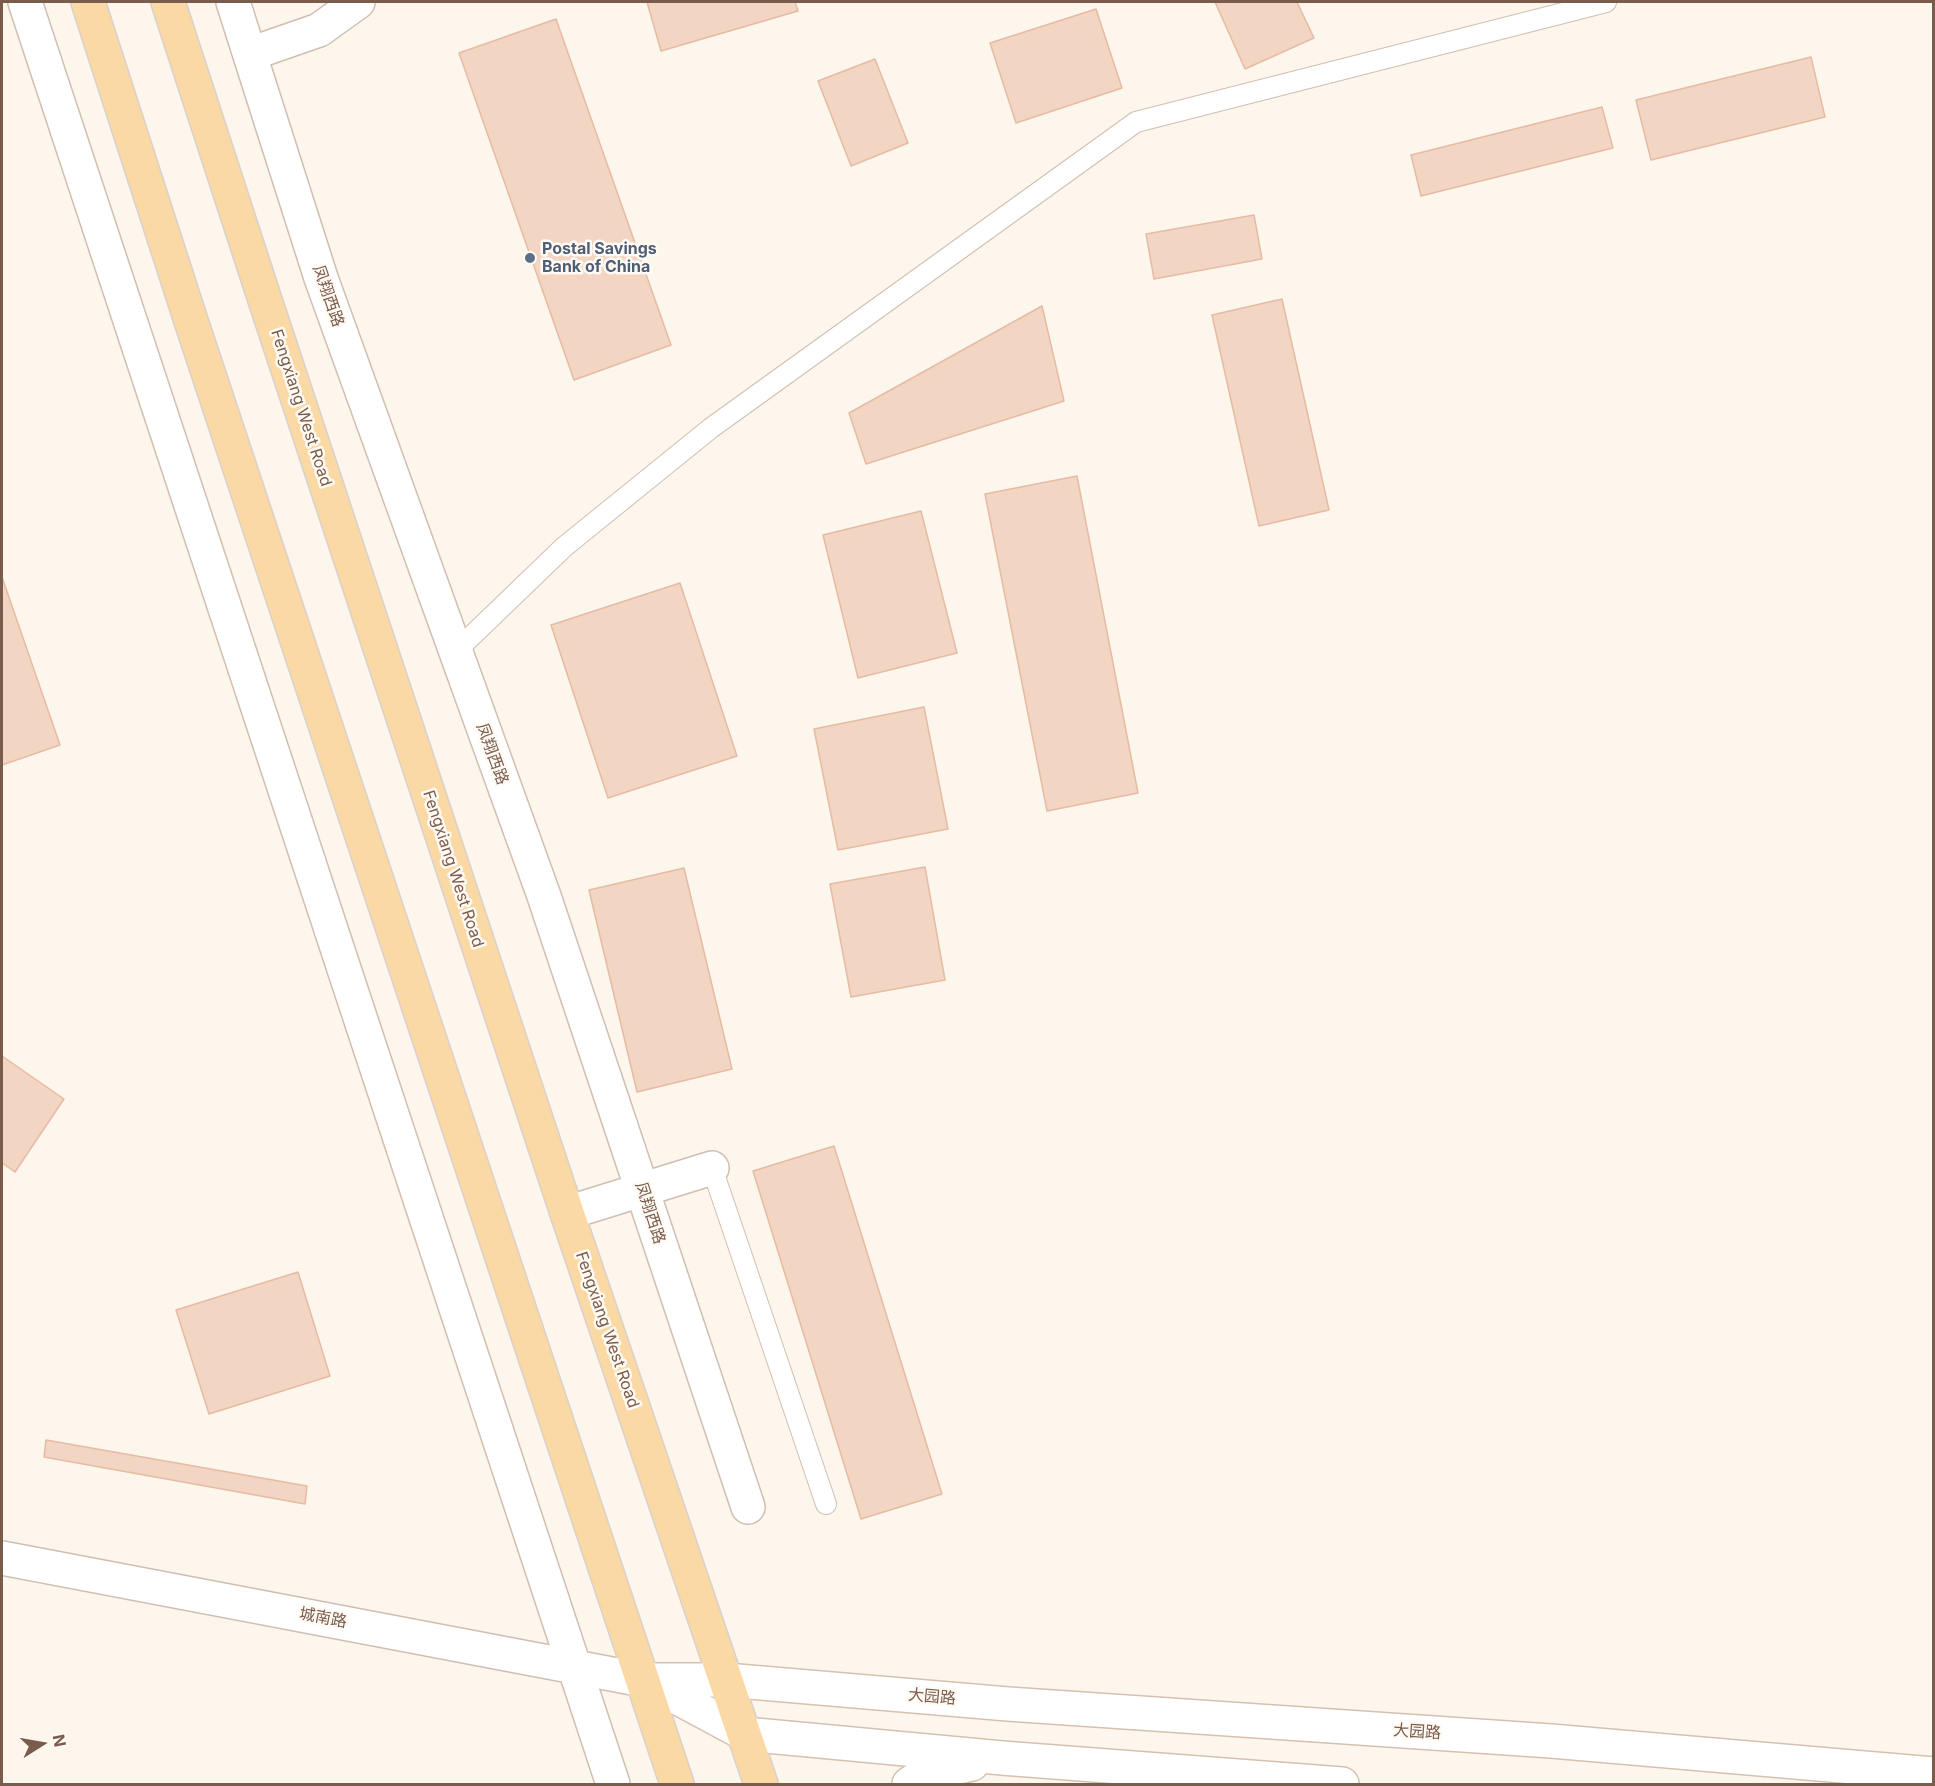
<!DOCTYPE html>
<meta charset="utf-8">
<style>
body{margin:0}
#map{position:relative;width:1935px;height:1786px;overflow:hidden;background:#fdf6ec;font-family:Inter,sans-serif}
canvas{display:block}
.frame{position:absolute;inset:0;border:3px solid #7a5c4d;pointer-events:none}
.north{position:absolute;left:12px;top:1714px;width:60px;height:60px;-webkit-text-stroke:4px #fffaf3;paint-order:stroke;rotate:79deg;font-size:16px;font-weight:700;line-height:24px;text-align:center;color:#7a5c4d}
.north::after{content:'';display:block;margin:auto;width:21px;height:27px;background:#7a5c4d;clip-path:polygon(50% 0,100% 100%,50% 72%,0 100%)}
</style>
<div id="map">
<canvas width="1935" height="1786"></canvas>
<div class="frame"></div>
<div class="north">N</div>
</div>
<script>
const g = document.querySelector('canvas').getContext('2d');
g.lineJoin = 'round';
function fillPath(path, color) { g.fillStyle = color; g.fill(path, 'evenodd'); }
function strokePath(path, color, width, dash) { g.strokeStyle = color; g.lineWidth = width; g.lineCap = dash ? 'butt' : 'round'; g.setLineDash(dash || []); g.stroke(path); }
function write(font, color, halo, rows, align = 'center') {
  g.font = font + ' Inter,"Noto Sans SC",sans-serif'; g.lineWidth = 5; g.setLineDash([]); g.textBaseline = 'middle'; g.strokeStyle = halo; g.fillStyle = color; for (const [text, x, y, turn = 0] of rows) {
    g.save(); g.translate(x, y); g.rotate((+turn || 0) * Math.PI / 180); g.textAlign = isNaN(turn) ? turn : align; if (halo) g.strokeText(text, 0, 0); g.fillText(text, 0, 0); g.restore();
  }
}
const building = new Path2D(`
 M647 2H795L798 11 661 51Z
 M1215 2H1297L1314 38 1245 69Z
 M1096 9 1122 88 1016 123 990 43Z
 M556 19 671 345 574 380 459 53Z
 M1811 57 1825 117 1651 160 1636 100Z
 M875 59 908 143 851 166 818 81Z
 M1602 107 1613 148 1421 196 1411 155Z
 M1254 215 1262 259 1154 279 1146 234Z
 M1282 299 1329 510 1259 526 1212 315Z
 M1042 306 1064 401 866 464 849 413Z
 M1077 476 1138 793 1047 811 985 494Z
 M921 511 957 653 858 678 823 535Z
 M2 577 60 745 2 765Z
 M680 583 737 756 608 798 551 625Z
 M924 707 948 829 838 850 814 729Z
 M925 867 945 980 851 997 830 884Z
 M684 868 732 1069 637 1092 589 890Z
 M2 1056 64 1099 15 1172 2 1163Z
 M834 1146 942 1494 861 1519 753 1171Z
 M298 1272 330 1376 209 1414 176 1310Z
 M46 1440 307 1486 305 1504 44 1457Z`);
fillPath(building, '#f3d5c3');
strokePath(building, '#e6bba3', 1.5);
const service = new Path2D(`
 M455 652 564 547 711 428 1136 122 1606 2
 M712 1168 826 1504`);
const minor = new Path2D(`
 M233 2 321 278 544 896 748 1507
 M250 54 319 30 358 2
 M567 1213 712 1168`);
const tertiary = new Path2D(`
 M25 2 613 1784
 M2 1558 643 1680`);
const secondary = new Path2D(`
 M643 1680H726L1008 1704 1551 1741 1934 1774
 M648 1682 745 1734 1002 1758 1342 1784
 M909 1784 921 1776 972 1764`);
const primary = new Path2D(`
 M88 2 192 324 677 1784
 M168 2 264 297 567 1213 761 1784`);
strokePath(service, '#d1beb0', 22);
strokePath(minor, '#d1beb0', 36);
strokePath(tertiary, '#d1beb0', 36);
strokePath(secondary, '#d6c0b0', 36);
strokePath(primary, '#dad1cd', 36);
strokePath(service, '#fff', 20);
strokePath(minor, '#fff', 33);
strokePath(tertiary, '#fff', 33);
strokePath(secondary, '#fff', 33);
strokePath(primary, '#fbd9a5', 33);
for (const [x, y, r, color] of [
 [530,258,6,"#5c6f8a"]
]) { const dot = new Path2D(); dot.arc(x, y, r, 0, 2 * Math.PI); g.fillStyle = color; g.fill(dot); strokePath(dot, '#fffaf3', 2); }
write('bold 16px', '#4e5e75', '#fffaf3', [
 ["Postal Savings",542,249],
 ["Bank of China",542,267]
], 'left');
write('16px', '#7a5c4d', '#fffaf3', [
 ["凤翔西路",328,296,71],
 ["Fengxiang West Road",301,408,72],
 ["凤翔西路",492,754,70],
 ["Fengxiang West Road",453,869,72],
 ["凤翔西路",650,1213,72],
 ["Fengxiang West Road",607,1330,71],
 ["城南路",323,1618,11],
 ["大园路",932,1697,5],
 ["大园路",1417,1732,4]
]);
</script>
